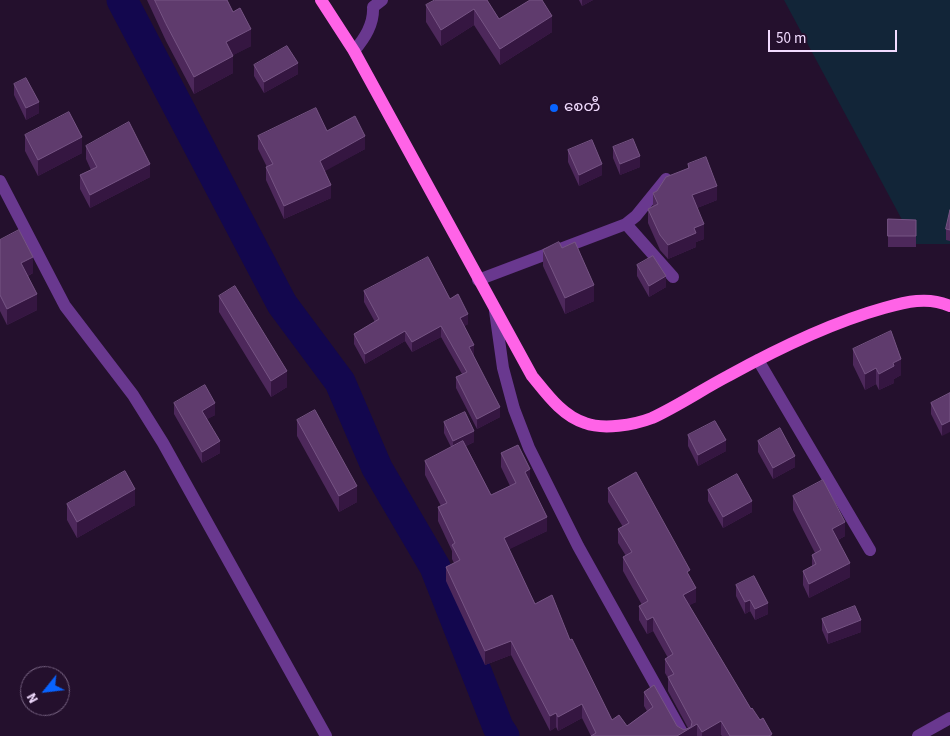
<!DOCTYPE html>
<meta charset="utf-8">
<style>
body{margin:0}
#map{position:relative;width:950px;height:736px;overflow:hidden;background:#24102d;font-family:"Source Sans 3",sans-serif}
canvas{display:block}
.north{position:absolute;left:20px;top:666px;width:50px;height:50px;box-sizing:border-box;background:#24102d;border:1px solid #766281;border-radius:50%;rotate:241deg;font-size:14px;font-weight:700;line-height:20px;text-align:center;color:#f2dcff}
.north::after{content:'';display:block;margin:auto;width:18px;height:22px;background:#0863ff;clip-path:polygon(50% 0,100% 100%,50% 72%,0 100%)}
.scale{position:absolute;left:768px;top:30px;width:129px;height:22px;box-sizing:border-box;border:2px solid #f2dcff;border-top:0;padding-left:6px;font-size:15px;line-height:18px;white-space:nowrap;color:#f2dcff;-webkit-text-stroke:4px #24102d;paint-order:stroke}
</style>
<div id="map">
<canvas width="950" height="736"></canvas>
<div class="north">N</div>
<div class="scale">50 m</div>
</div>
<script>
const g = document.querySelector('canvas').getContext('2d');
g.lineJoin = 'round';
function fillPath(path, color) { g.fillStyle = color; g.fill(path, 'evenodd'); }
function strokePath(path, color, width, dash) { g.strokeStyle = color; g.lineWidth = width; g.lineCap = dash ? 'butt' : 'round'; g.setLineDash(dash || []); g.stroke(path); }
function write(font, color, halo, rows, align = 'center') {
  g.font = font + ' "Source Sans 3","Noto Sans Myanmar",sans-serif'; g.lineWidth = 4; g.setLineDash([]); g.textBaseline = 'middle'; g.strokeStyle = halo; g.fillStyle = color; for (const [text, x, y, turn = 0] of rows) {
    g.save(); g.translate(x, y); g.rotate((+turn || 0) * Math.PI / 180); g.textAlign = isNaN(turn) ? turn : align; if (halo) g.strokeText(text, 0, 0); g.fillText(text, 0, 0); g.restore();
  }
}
fillPath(new Path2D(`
 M784 0H950V244H915Z`), '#122538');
strokePath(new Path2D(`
 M122 0 282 304 340 382 377 468 435 567 498 727 504 736`), '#13074e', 31);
strokePath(new Path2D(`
 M354 51C365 38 374 24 373 7L382 0
 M0 181 65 306 133 395 163 443 326 736
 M626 224 673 277
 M478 280 626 224 636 216 666 179
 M495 311 503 368 514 409 529 448 578 546 684 736
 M758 360 870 550
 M918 736 950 718`), '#69388f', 12);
strokePath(new Path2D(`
 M321 0 354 51 532 376C546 393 562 416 585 423 603 430 634 425 652 418 678 406 703 389 728 376 777 349 830 323 884 308 905 302 928 296 950 306`), '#ff63e7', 12);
fillPath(new Path2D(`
 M147 0H227L251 46 233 55V73L194 94 166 41Z
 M487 0 499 19 552 32 500 65 474 25 441 46 426 22V5Z
 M579 0H593L582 6Z
 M254 65 298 74 264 93 254 76Z
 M14 84 39 113 26 120 14 95Z
 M327 131 365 149 324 171 331 198 284 219 266 180V167H267L258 149V136Z
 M25 135 82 153 38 176 25 151Z
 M86 146 150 177 90 208 80 189V175L91 170 86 159Z
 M613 147 640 167 620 175 613 158Z
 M568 150 602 175 579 186 568 162Z
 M688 164 717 200 697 208 704 239 696 242V247L668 259 660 250 648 223V209L653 206V193L657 191 688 169Z
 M950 210V241L946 240V229Z
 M888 219 916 220V247H888Z
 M0 240 33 273 28 276 37 310 7 325 0 311Z
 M562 248 594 301 565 314 543 266V250Z
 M637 265 666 287 649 297 637 276Z
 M364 291 450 299 468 324 464 326 474 355H473L500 417 477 429 456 388V377L462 374 441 337 412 352 405 341 365 364 354 344V334L375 322 364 302Z
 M219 296 287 387 271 397 219 312Z
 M853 349 901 375 894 379V383L879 390 876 384 865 390 853 365Z
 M950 393 942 436 931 414V403Z
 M174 403 215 415 207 419 220 453 202 463 174 414Z
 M297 420 357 502 339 512 297 436Z
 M444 422 474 442 466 446 491 495 510 486 501 467V453L530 482 547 531 509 549 535 604 570 640 612 720 627 726 647 711 644 706V692L677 726 684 730 688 728 668 691V678L665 673V659L668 658 653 631 647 634 639 620V606L642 605 623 571V557L626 556 618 543V529L623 527 608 502V488L690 577 696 602 689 605 751 709 772 736H722L721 735 718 736H591L582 718 558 731 556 727 550 731 511 655 485 665 446 581V567L454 563 452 559V551L438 521V507L441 506 425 475V461L451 447 444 433Z
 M688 435 726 451 698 466 688 446Z
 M758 441 795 467 773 479 758 452Z
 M708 490 752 512 723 528 708 501Z
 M793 496 845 536 838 540 850 577 809 598 803 585V571L812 566V555L815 553 793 510Z
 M67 504 135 505 77 538 67 520Z
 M736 585 768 614 755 620 750 611 745 614 736 596Z
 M822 619 861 632 828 644 822 630Z`), '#4d285b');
fillPath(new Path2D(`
 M582 0H593L582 6Z
 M474 9V25L441 46V30Z
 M552 16V32L500 65V49Z
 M251 29V46L226 59V42Z
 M233 56V73L194 94V77Z
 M298 63V74L264 93V82Z
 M39 102V113L26 120V108Z
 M365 136V149L320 174V161Z
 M82 137V153L38 176V160Z
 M640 156V167L620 175V164Z
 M150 164V177L90 208V195Z
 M602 164V175L579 186V175Z
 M331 185V198L284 219V206Z
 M717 186V200L692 210V195Z
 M704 224V239L696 242V247L668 259V245L694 228Z
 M33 257V273L21 279V263Z
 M666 276V287L649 297V286Z
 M594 285V301L565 314V298Z
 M37 294V310L7 325V309Z
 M468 314V324L460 329V318Z
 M441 326V337L412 352V342Z
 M405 331V341L365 364V354Z
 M474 345V355L469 358V347Z
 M901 359V375L894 379V383L879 390V374L893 363Z
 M876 368V384L865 390V374Z
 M287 371V387L271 397V381Z
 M215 403V415L202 422V411Z
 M500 407V417L477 429V419Z
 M950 421V432L942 436V425Z
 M474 431V442L453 452V441Z
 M726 440V451L698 466V455Z
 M220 441V453L202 463V452Z
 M795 456V467L773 479V468Z
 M530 469V483L525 472Z
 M357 486V502L339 512V496Z
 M135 489V505L77 538V522Z
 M752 501V512L723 528V517Z
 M547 517V531L504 552V538Z
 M845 522V536L832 543V529Z
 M850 563V577L809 598V584Z
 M696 588V602L683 609V595Z
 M750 600V611L745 614V602Z
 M768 603V614L755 620V609Z
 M653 617V631L647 634V620Z
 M861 620V632L828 644V633Z
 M511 641V655L485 665V651Z
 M582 704V718L558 731V717Z
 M556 713V727L550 731V716Z
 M721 721V735L718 736H702V732Z
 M697 724V736H677Z`), '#351641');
const building = new Path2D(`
 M155 0H227L233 12 240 8 251 29 226 42 233 56 194 77 166 24Z
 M435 0H487L499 19 530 0H542L552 16 500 49 474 9 441 30 426 5Z
 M287 46 298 63 264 82 254 65Z
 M26 78 39 102 26 108 14 84Z
 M316 108 327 131 355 116 365 136 320 161 331 185 284 206 266 167 273 164 258 136Z
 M69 112 82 137 38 160 25 135Z
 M129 122 150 164 90 195 80 175 97 167 86 146Z
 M633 139 640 156 620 164 613 147Z
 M592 140 602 164 579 175 568 150Z
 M706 157 717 186 692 195 704 224 694 228 696 233 668 245 660 235 648 209 658 204 653 193 657 191 666 177 689 168 688 164Z
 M950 210V230L946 229Z
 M888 219 916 220V236H888Z
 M19 230 33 257 21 263 37 294 7 309 0 295V240Z
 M559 242 562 248 575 242 594 285 565 298 543 250Z
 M653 256 666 276 649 286 637 265Z
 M428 257 450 299 458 294 468 314 460 318 474 345 469 347 500 407 477 419 456 377 467 372 441 326 412 342 405 331 365 354 354 334 379 319 364 291Z
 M235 286 287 371 271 381 219 296Z
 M891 331 901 359 893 363 894 366 879 374 876 368 865 374 853 349Z
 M205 385 215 403 202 411 220 441 202 452 174 403Z
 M950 393V421L942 425 931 403Z
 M315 410 357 486 339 496 297 420Z
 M465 412 474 431 453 441 444 422Z
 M715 421 726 440 698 455 688 435Z
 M780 428 795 456 773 468 758 441Z
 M463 441 491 495 516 483 501 453 518 445 530 469 525 472 547 517 504 538 535 604 552 595 570 640 572 639 612 720 619 715 627 726 653 707 644 692 654 685 677 726 684 730 691 727 692 722 668 677 674 674 665 659 673 654 653 617 647 620 639 606 648 601 623 557 632 552 618 529 629 523 608 488 636 472 690 570 687 572 696 588 683 595 751 709 752 708 760 720 763 718 772 734 769 736H730L721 721 702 732 697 724 677 736H591L596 733 582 704 558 717 556 713 550 716 511 641 485 651 446 567 460 560 452 545 455 543 438 507 447 503 425 461Z
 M125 471 135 489 77 522 67 504Z
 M737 474 752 501 723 517 708 490Z
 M823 480 845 522 832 529 850 563 809 584 803 571 816 564 812 555 821 550 793 496Z
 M754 576 768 603 755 609 750 600 745 602 736 585Z
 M855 606 861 620 828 633 822 619Z`);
fillPath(building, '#5f3b6d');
strokePath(building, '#765484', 1);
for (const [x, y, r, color] of [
 [554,108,5,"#0863ff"]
]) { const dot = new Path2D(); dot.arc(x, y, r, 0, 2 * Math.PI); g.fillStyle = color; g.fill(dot); strokePath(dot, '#24102d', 2); }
write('15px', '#f2dcff', '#24102d', [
 ["စေတီ",564,108]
], 'left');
</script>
